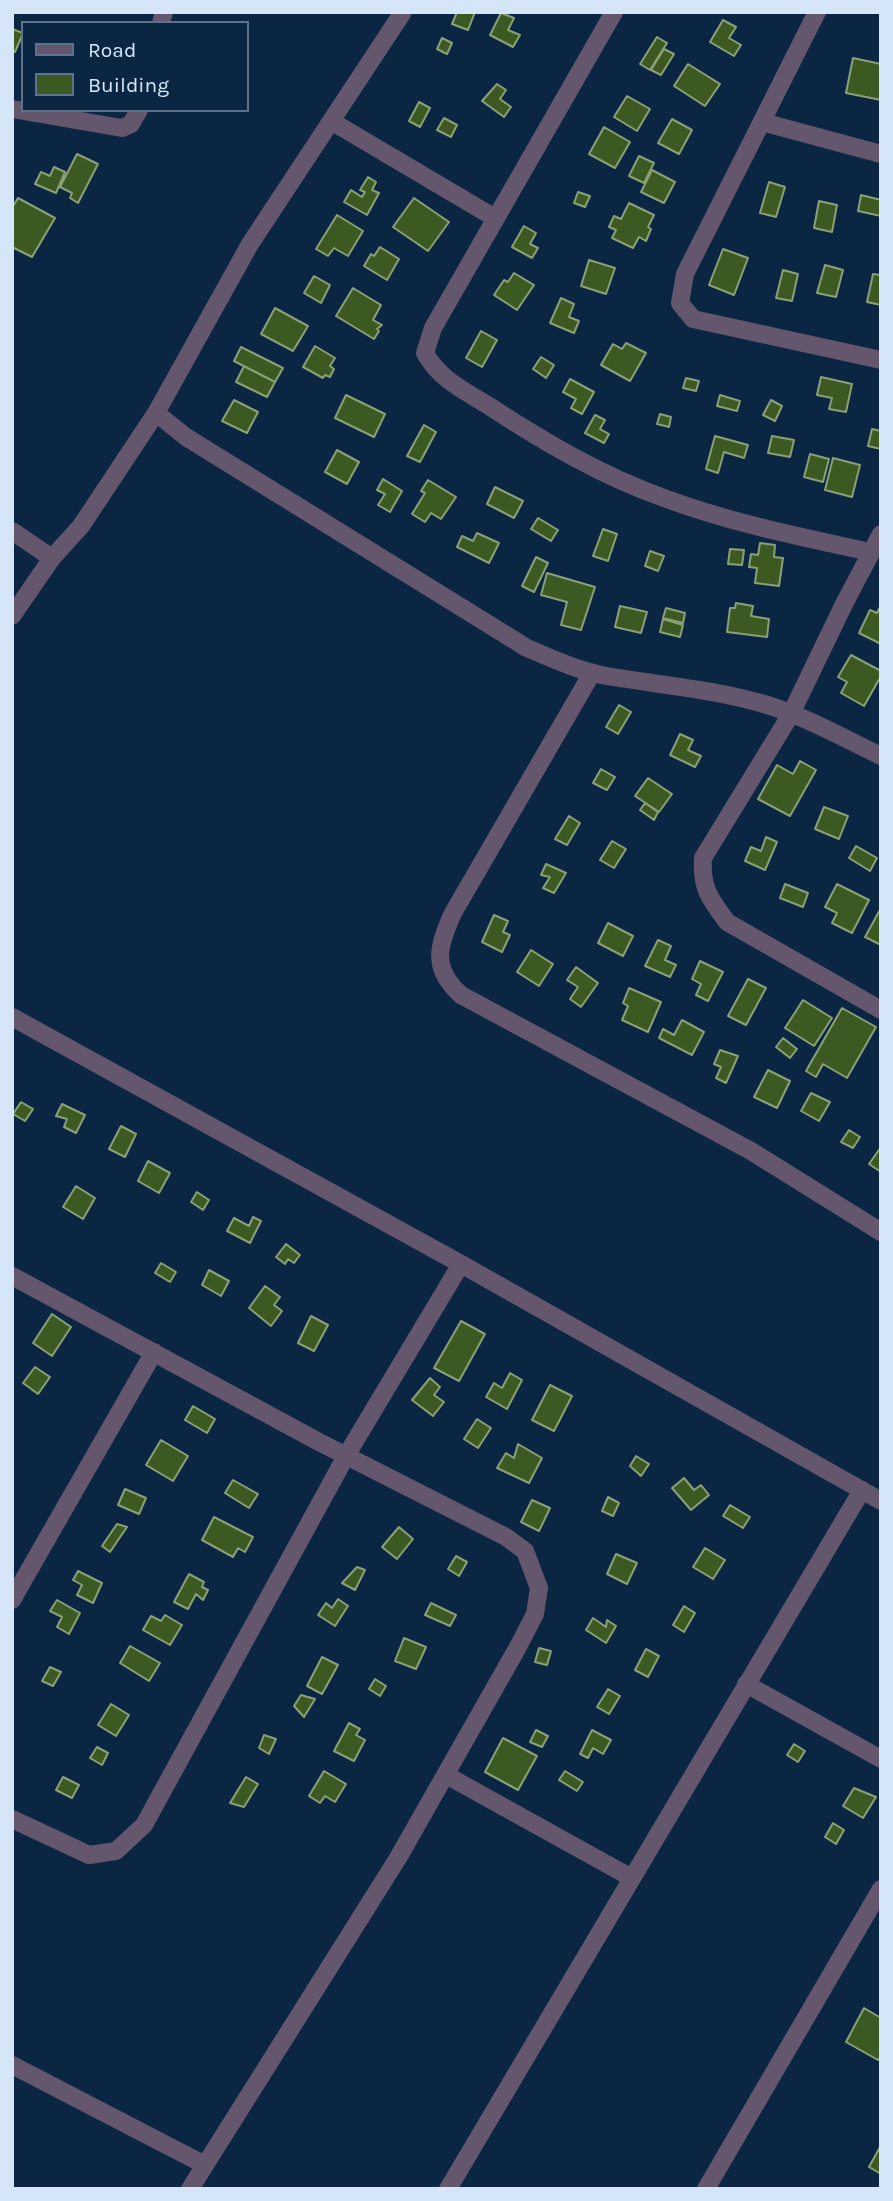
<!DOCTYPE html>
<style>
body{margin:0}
#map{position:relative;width:893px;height:2201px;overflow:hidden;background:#0b2642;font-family:Karla,sans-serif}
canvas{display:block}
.frame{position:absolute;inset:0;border:14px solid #d6e6f9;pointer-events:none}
.legend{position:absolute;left:21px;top:21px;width:228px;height:91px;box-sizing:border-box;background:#0b2642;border:2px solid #5c738b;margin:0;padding:9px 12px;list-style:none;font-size:21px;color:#d6e6f9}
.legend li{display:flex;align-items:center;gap:14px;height:35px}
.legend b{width:35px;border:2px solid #5c738b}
</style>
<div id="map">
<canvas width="893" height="2201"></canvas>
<div class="frame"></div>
<ul class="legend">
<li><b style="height:9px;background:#64566d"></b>Road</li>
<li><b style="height:19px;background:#3c5921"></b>Building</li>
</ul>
</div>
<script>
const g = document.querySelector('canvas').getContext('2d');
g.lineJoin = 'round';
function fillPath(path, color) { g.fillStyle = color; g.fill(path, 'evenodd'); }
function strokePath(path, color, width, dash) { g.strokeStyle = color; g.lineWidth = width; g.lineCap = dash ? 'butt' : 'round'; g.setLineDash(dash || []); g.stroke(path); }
const building = new Path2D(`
 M457 12H475L468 30 452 24Z
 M501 13 514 18 508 30 520 35 513 47 490 35Z
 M723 20 736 27 729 38 741 45 734 56 710 42Z
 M12 29 23 33 15 52 12 51Z
 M657 37 667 43 650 70 640 64Z
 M442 38 452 43 447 54 437 49Z
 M664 49 674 54 661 75 651 70Z
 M853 58 881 64V100L846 93Z
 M688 64 720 84 705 106 674 86Z
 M497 84 506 90 500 99 511 107 504 117 482 101Z
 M627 96 650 109 637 131 614 117Z
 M419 102 430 108 420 127 409 121Z
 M444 118 457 125 451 137 437 130Z
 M672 119 692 130 679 154 658 143Z
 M604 127 630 142 615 168 589 154Z
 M77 154 98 164 78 203 70 198 72 193 60 187Z
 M639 156 654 163 644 183 629 176Z
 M54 167 65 172 56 193 35 184 41 172 50 176Z
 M652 170 675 182 664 203 641 192Z
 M368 177 376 182 372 190 379 193 367 215 344 202 351 190 362 197 365 192 360 190Z
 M769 182 785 187 776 217 760 213Z
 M578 192 590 196 585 207 574 203Z
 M861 195 881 200V216L858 211Z
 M18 198 55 218 32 257 12 247V208Z
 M414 198 449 222 428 251 393 227Z
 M819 201 837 205 832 232 814 228Z
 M629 203 654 215 648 227 651 229 646 241 639 237 633 248 612 238 616 230 609 227 614 216 621 219Z
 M337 215 363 231 348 256 334 248 328 256 316 249Z
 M524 226 536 233 530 244 538 248 532 258 512 247Z
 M380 247 399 259 387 280 364 266 371 254 374 256Z
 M723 249 748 258 734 295 709 285Z
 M589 260 615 268 606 294 581 286Z
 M825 265 843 270 836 297 817 293Z
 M783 270 798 274 792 301 776 298Z
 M514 273 534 285 517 310 494 295 504 280 508 282Z
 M873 274 881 275V305L867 302Z
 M314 276 330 285 321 303 304 293Z
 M353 288 381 305 373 320 382 325 377 329 379 331 374 339 336 316Z
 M561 298 574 304 569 317 579 321 574 333 550 323Z
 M275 308 308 326 293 351 261 334Z
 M481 331 497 340 482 367 466 358Z
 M626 343 646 353 630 381 601 365 613 344 622 349Z
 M315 346 335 358 330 366 334 369 330 377 325 375 323 378 303 367Z
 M241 347 283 368 275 382 234 361Z
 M541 357 554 365 546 378 533 369Z
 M244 366 275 382 267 397 236 382Z
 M821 377 852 384 846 412 829 409 832 398 817 395Z
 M686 378 699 381 696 391 683 388Z
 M570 379 594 392 582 414 571 408 576 399 563 392Z
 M346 395 385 414 374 437 335 418Z
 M720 395 740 401 737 411 717 406Z
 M234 400 258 412 247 433 222 421Z
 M771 400 782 406 775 421 763 415Z
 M660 414 671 417 669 427 657 424Z
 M595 415 605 420 600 429 609 434 604 443 585 433Z
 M424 425 436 432 420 462 407 456Z
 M872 429 881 431V449L868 446Z
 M715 436 748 445 744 458 724 452 718 473 706 469Z
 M772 436 794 440 790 457 768 453Z
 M337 450 359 462 347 484 325 472Z
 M810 454 829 459 823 482 804 477Z
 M833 458 860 465 852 497 825 490Z
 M383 479 402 491 390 512 378 505 385 494 377 490Z
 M428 480 456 497 441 519 431 513 425 522 412 514 425 493 421 491Z
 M495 487 523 501 514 518 487 504Z
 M538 518 558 530 551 541 531 529Z
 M603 529 617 534 608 561 593 556Z
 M477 533 499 543 489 563 457 547 462 536 473 541Z
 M760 543 775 545 774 557 783 558 779 586 755 583 757 568 749 567 751 554 758 555Z
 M730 549 744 550 742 565 728 564Z
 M650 551 664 556 658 571 645 566Z
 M536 557 548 563 534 592 522 586Z
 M547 573 595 587 581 630 561 625 567 602 541 595Z
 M736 603 753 606 751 616 769 619 767 637 727 632 730 608H735Z
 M881 605V644L859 633 870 610 877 613Z
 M620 606 647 612 641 633 615 627Z
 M666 608 685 613 683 623 663 618Z
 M663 619 683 625 680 637 660 632Z
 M851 655 881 671V676L864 706 841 693 847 682 838 677Z
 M619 705 631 712 618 734 606 727Z
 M680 734 693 740 688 750 701 756 695 767 670 755Z
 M800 761 816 770 790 816 758 799 777 765 793 774Z
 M601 769 615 777 607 790 593 783Z
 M648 778 672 794 659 812 635 796Z
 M645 803 658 812 654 820 640 810Z
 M824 807 848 816 839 839 815 829Z
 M569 816 580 823 567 845 555 839Z
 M766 837 777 842 765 870 745 861 751 847 761 851Z
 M612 841 626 849 614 868 600 860Z
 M856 846 877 858 870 871 849 858Z
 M546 864 566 873 554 893 543 888 550 877 541 875Z
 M785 884 808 893 803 907 780 898Z
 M837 884 869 900 852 933 832 923 837 913 825 907Z
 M881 908V945L865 937Z
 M494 915 508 921 503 932 510 935 502 952 482 942Z
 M608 923 633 936 623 956 598 943Z
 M658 940 671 946 665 960 676 965 670 977 645 966Z
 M531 950 553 964 539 986 517 972Z
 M700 961 723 972 708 1001 696 995 701 984 692 979Z
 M576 967 598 983 581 1007 570 999 578 987 567 980Z
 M748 979 766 988 746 1025 728 1016Z
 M629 988 661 1002 648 1032 622 1020 628 1006 623 1003Z
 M803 1000 832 1018 814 1046 785 1028Z
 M842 1008 876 1027 847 1078 823 1064 816 1077 806 1071Z
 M682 1020 704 1032 692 1055 659 1038 663 1029 674 1035Z
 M783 1038 797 1049 790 1058 776 1047Z
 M720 1050 738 1056 726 1083 716 1078 721 1067 714 1064Z
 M768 1070 790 1081 777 1108 754 1097Z
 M811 1093 830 1102 819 1121 801 1111Z
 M21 1102 33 1109 25 1121 13 1114Z
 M62 1104 85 1115 76 1133 64 1127 67 1119 56 1116Z
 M121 1126 136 1134 125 1157 109 1149Z
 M849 1130 860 1137 853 1148 841 1142Z
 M881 1147V1172L869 1164Z
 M148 1161 170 1173 159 1193 138 1181Z
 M76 1186 95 1198 83 1219 63 1207Z
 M197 1192 209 1200 203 1210 191 1202Z
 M253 1217 261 1221 250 1243 227 1231 234 1218 249 1226Z
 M286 1244 300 1255 294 1263 288 1259 285 1264 276 1257Z
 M161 1263 176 1272 170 1282 155 1273Z
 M209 1270 229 1281 221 1296 202 1285Z
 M265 1286 280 1297 274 1305 282 1311 271 1326 249 1308Z
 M52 1314 71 1327 52 1356 33 1343Z
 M311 1316 328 1325 314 1351 298 1343Z
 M461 1321 485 1334 459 1381 434 1368Z
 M35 1367 50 1377 38 1394 23 1383Z
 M510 1373 522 1380 507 1409 486 1397 494 1383 502 1388Z
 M430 1378 440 1387 434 1395 444 1402 433 1416 412 1400Z
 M550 1385 572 1396 554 1431 532 1420Z
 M193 1406 215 1419 207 1433 185 1420Z
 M477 1419 491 1428 478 1448 464 1439Z
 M161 1440 188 1456 173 1481 146 1465Z
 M518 1444 542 1458 529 1483 497 1468 506 1453 514 1458Z
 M636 1456 649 1464 641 1476 630 1466Z
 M684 1478 694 1490 701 1485 709 1495 691 1510 672 1488Z
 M233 1480 258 1494 249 1508 225 1493Z
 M125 1489 146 1498 139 1514 118 1505Z
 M608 1497 619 1503 613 1516 602 1511Z
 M532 1500 550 1508 539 1531 521 1522Z
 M730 1505 750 1517 743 1528 723 1516Z
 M214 1517 253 1537 245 1552 238 1548 233 1557 202 1540Z
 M117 1524 127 1527 110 1552 102 1546Z
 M399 1527 413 1539 397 1559 382 1547Z
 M705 1548 725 1560 713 1579 693 1567Z
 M616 1554 637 1563 627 1584 607 1574Z
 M456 1556 467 1562 459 1576 448 1569Z
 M357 1567 365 1570 355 1590 342 1583Z
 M78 1571 102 1583 93 1603 77 1595 82 1585 73 1580Z
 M189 1574 204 1582 202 1587 208 1590 203 1600 196 1594 188 1609 174 1602Z
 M338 1599 348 1606 335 1626 318 1615 326 1603 332 1608Z
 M57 1600 80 1613 69 1634 57 1627 62 1617 50 1611Z
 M431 1603 456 1615 450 1626 425 1615Z
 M684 1606 695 1613 684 1632 673 1625Z
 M165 1615 182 1625 170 1645 143 1630 151 1616 161 1621Z
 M593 1618 606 1627 607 1620 616 1626 606 1643 586 1630Z
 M404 1638 426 1647 416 1669 395 1661Z
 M130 1646 160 1663 149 1681 120 1663Z
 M539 1648 551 1651 547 1665 535 1662Z
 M646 1649 659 1656 648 1677 635 1670Z
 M322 1657 338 1665 322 1694 307 1686Z
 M50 1667 61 1672 53 1686 42 1681Z
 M375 1679 386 1686 380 1696 369 1689Z
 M608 1689 620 1696 609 1714 597 1707Z
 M301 1695 315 1699 304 1717 294 1706Z
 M111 1704 129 1715 116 1736 98 1725Z
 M349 1723 360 1729 356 1735 365 1740 354 1761 334 1751Z
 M536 1730 548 1736 542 1747 530 1742Z
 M592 1730 611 1740 603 1754 593 1748 588 1758 580 1754Z
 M264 1735 276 1739 269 1754 259 1748Z
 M503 1738 537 1756 518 1790 485 1772Z
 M794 1744 805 1751 798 1762 787 1755Z
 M97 1747 108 1753 102 1765 90 1758Z
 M324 1771 346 1784 335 1802 325 1796 320 1803 309 1796Z
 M565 1771 583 1782 577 1791 559 1780Z
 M63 1777 79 1785 72 1798 56 1790Z
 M246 1777 258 1784 244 1807 230 1803Z
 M854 1788 876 1797 863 1818 843 1806Z
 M833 1823 844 1830 836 1844 825 1837Z
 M864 2008 881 2018V2056L878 2060 846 2042Z
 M880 2147 881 2148V2174L869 2167Z`);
fillPath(building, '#3c5921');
strokePath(building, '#89a078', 2);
strokePath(new Path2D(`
 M614 12 433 328 425 353C439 379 465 391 489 406 544 442 602 476 664 498 731 523 801 537 870 552
 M817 12 685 274 680 303 693 319 881 360
 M161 23 164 12
 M12 109 122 128 131 124 139 110
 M331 121 495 218
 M762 122 881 154
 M156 413 186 437 527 648C553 659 579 671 607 676 659 685 713 689 764 704 805 716 843 738 881 756
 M12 531 52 558
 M881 534 844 604 791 714 703 858C701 888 710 899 727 922L881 1010
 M12 616 52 558 81 526 156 413 250 244 403 12
 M592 673 453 913C438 946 431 968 461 995L751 1151 881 1232
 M12 1017 461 1264 881 1501
 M12 1276 319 1442 506 1537 525 1551 539 1588 535 1614 518 1647 398 1858 190 2189
 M12 1600 154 1352
 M746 1684 881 1759
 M446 1775 630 1877
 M12 1819 89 1855 116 1851 144 1825 346 1456 461 1264
 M12 2065 205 2165
 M448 2189 862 1490
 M706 2189 881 1889`), '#64566d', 18);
</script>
